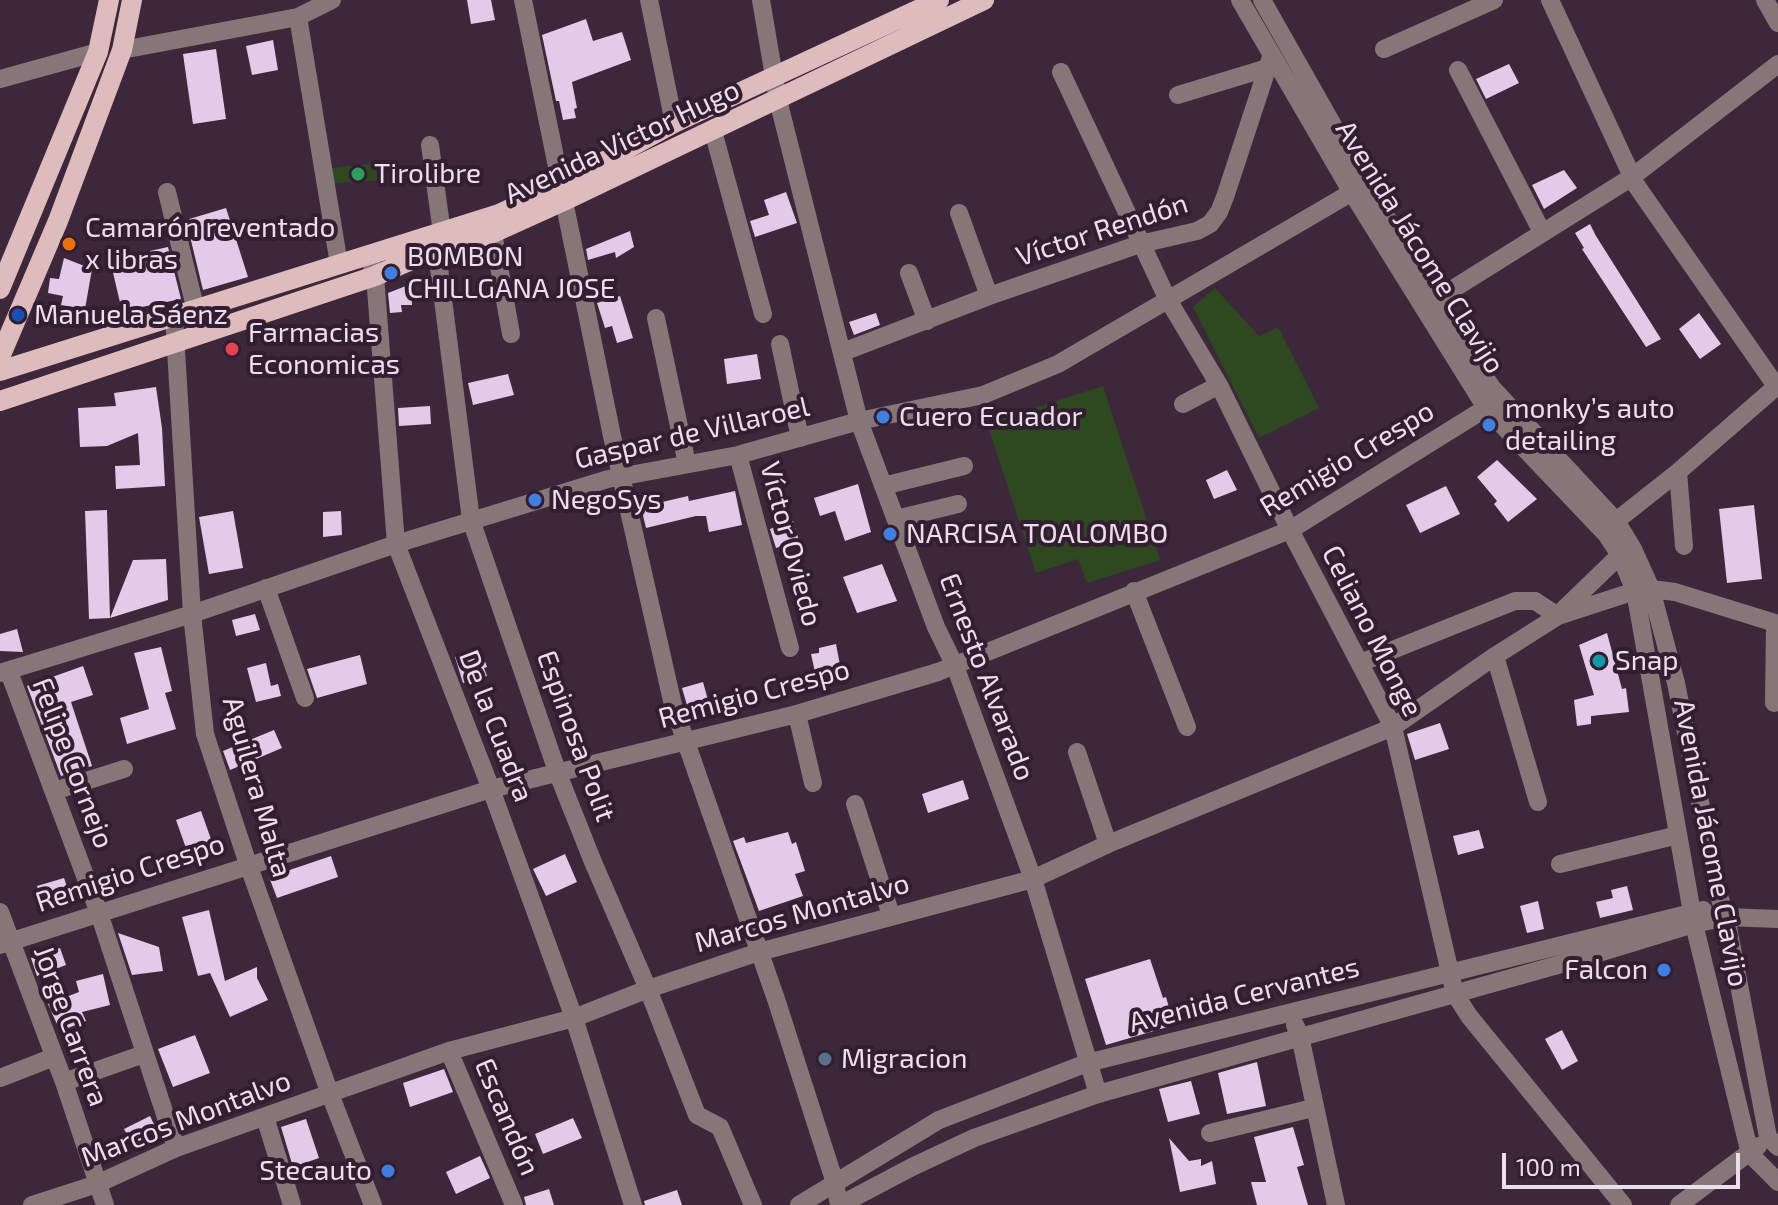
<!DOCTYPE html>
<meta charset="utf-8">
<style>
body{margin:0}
#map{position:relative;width:1778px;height:1205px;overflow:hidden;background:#3d273b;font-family:"Exo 2",sans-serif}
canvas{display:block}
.scale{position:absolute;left:1502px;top:1153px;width:238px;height:36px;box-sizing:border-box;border:4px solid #eddeeb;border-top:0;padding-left:10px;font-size:24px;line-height:28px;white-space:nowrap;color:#eddeeb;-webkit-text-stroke:6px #331e31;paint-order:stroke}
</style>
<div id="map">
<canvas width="1778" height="1205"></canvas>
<div class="scale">100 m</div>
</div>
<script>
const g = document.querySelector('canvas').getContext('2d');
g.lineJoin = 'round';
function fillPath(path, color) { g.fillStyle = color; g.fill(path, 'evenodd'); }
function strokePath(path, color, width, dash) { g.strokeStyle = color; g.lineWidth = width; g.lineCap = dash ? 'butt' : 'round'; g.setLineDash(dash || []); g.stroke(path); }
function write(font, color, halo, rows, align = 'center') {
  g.font = font + ' "Exo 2",sans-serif'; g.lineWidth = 8; g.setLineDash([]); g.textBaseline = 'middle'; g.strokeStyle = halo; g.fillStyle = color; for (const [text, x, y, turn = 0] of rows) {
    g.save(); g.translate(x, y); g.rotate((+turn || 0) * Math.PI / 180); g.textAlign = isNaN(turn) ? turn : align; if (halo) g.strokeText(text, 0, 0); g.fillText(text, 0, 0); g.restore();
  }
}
fillPath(new Path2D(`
 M380 163 385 180 334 183 332 168Z
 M1215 288 1259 336 1278 327 1319 408 1259 438 1193 307Z
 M1103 386 1160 560 1087 583 1078 559 1036 573 987 423Z`), '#2e491f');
fillPath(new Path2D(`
 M467 0H491L495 20 471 24Z
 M586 19 593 41 622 32 631 60 572 82 577 108 574 109 576 118 563 120 559 101H556L542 35Z
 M273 40 278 70 252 75 246 46Z
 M216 49 226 119 193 124 183 54Z
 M1509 64 1519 83 1486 99 1476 79Z
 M1564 170 1577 188 1544 209 1532 185Z
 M786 192 797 223 755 237 750 221 769 215 764 200Z
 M226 208 248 277 203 290 186 220Z
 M1590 224 1596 236 1661 339 1646 347 1582 249 1584 248 1575 233Z
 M630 231 634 247 616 258 615 252 588 260 586 249Z
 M168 247 181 299 122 311 111 264 151 256 150 251Z
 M64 258 92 269 85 309 61 305 63 296 48 293 50 278 59 279Z
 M411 284 412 305H401L402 312 390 313 388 293Z
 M620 296 633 338 617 343 612 326 605 328 597 303Z
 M876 313 880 325 854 335 849 322Z
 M1699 313 1721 344 1700 359 1679 329Z
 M757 354 761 379 727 384 724 359Z
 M508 374 514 395 473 405 468 383Z
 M156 387 162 428 165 486 116 489 115 466 140 465 138 433 107 446 80 447 78 408 116 406 114 393Z
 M430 406 431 424 399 426 398 408Z
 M1497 460 1537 499 1508 522 1494 504 1497 501 1477 477Z
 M1227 470 1237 490 1214 499 1206 480Z
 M858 484 871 532 845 541 835 511 820 516 814 498Z
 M1446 486 1460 514 1420 533 1406 505Z
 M735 491 742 525 709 532 706 516H696L646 528 641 507 688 496 689 501Z
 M1754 505 1762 579 1727 583 1719 509Z
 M107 510 110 618 89 619 85 511Z
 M233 511 243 568 209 574 199 517Z
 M341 511 342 535 323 537V512Z
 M793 521 799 541 776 548 770 529Z
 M166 559 168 600 110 618 133 560Z
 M882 564 897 601 857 613 843 577Z
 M255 614 260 630 236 636 232 620Z
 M17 629 23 652 0 651V634Z
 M1607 633 1622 689 1626 688 1629 712 1591 716V724L1577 726 1574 700 1594 695 1579 645Z
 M836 644 843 681 818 686 811 654 819 653V648Z
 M161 647 172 691 165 693 176 729 127 744 120 718 149 709 134 653Z
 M480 647 487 667 484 668 487 676 463 683 455 657Z
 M360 655 367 684 317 698 307 669Z
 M266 663 271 686 278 684 281 696 256 702 247 668Z
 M83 666 93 695 71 702 92 766 61 776 27 686Z
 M703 682 708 700H715L718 711 691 719 682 688Z
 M1440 723 1449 749 1415 760 1407 734Z
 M274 730 282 748 230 770 223 751Z
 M963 780 969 799 928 813 922 794Z
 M201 811 217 856 192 865 176 820Z
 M1479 830 1484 848 1458 855 1453 836Z
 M788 832 792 844 796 842 805 871 795 874 803 896 759 911 733 841 744 837 746 843Z
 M565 854 577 882 546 896 533 869Z
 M331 856 338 877 277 898 269 877Z
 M64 878 71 899 43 908 37 886Z
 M1627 886 1633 910 1600 918 1596 902 1613 898 1611 890Z
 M1538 901 1544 929 1527 933 1520 906Z
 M209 910 225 981 257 967V978L268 1000 230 1017 210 973 198 976 182 917Z
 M118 933 159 947 163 971 132 975Z
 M60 948 66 965 37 976 31 958Z
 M1150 959 1163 998 1166 997 1174 1025 1106 1045 1085 979Z
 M103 974 110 1005 82 1012 86 1021 60 1031 48 1004 79 992 76 981Z
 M1562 1030 1578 1061 1562 1070 1545 1039Z
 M195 1035 210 1073 173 1087 158 1049Z
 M1257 1062 1266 1106 1227 1114 1218 1073Z
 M444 1069 453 1092 410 1107 403 1083Z
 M1191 1081 1200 1114 1168 1122 1159 1089Z
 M150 1116 159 1135 134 1147 124 1129Z
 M573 1118 582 1138 543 1154 535 1134Z
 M306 1119 319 1158 293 1167 281 1127Z
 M1293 1127 1304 1165 1297 1167 1308 1205H1257L1251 1182H1266L1254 1137Z
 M1169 1138 1189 1161 1201 1159V1166L1212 1161 1216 1184 1180 1192Z
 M480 1156 490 1178 456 1194 446 1172Z
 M549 1189 554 1205H526L524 1197Z
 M677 1190 682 1205H645L644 1201Z`), '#e2cbe9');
strokePath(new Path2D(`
 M523 0 612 436 673 705 776 999 835 1183 839 1205
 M649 0 674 123
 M761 0 778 100 859 421 936 627 955 666 1033 879 1098 1094
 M1240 0 1351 191 1486 408 1606 534 1620 555 1635 591 1694 924 1750 1154 1778 1182
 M1262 0 1360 173 1469 355 1493 389 1616 521 1633 549 1651 589 1676 683 1719 896 1726 917 1768 1137 1778 1147
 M1550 0 1636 185 1776 386
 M1765 0 1778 23
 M298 17 339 264
 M1384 49 1494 0
 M122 50 298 17 332 0
 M1458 70 1542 232
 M1061 72 1167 298 1219 385 1290 530 1393 727 1455 994 1469 1016 1623 1205
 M0 79 98 52
 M1178 95 1267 68
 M713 131 763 314
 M430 145 442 233
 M167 192 196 311
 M959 213 989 296
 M493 233 511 334
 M437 252 471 520 558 774 593 862 648 989 697 1115 720 1127 753 1205
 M371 262 375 276 396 544 491 789 574 1018 633 1205
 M909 273 927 321
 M1437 299 1632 177 1778 64
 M174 317 192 614 205 734 248 864 330 1094 373 1205
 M656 318 687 464
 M780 344 800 438
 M843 352 989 296 1140 244 1197 231 1210 224 1219 212 1225 197 1271 57
 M1183 404 1219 385
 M738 455 790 648
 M1678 472 1684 546
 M883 486 964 466
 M896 519 958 504
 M1610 529 1616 521 1678 472 1778 385
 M266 588 305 698
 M1134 591 1187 727
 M1560 613 1620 555 1630 551
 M1495 656 1538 802
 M1360 663 1515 601H1535L1558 616
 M9 672 99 913 176 1148
 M0 673 192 614 396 544 608 479 738 455 859 421 983 395 1058 364 1366 184
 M1774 703 1775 623
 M797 714 813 783
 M1077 752 1108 844
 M54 791 124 769
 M855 804 891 915
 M1560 864 1678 835
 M0 912 64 1082 105 1205
 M0 945 491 789 797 714 938 672 1290 530 1486 408
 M1295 1025 1300 1036 1336 1205
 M449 1051 514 1205
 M0 1078 54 1057
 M64 1082 144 1054
 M265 1117 292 1205
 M1210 1133 1313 1108
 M32 1205 97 1184 176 1148 449 1051 574 1018 648 989 759 952 1033 879 1108 844 1393 727 1495 656 1558 616 1635 591 1651 589 1675 592 1778 624
 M799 1205 939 1120 1087 1063 1703 910
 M840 1205 912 1167 974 1138 1098 1094 1586 957 1694 924 1726 917 1778 919
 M1679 1205 1758 1146`), '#877677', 18);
strokePath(new Path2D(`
 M0 289 98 52 109 0
 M0 357 58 221 122 50 132 0
 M0 371 499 214 561 185 674 123 939 0
 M0 401 375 276 411 260 493 233 566 200 984 0`), '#debcbe', 20);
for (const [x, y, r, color] of [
 [358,174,8,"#2e9e5b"],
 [69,244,8,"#e8710a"],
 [391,273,8,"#3f7fe0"],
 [18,315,8,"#1a4fb4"],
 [232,349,8,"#e0444e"],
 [883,417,8,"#3f7fe0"],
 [1489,425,8,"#3f7fe0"],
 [535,500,8,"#3f7fe0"],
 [890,534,8,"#3f7fe0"],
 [1599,661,8,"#0f9aa8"],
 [1664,970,8,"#3f7fe0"],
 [825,1059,8,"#5c6f8a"],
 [388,1171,8,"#3f7fe0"]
]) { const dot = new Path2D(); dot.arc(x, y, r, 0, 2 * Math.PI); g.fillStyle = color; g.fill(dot); strokePath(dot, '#331e31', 3); }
write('28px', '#eddeeb', '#331e31', [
 ["Avenida Victor Hugo",622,142,-25],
 ["Víctor Rendón",1102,230,-18],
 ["Avenida Jácome Clavijo",1420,247,58],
 ["Gaspar de Villaroel",692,433,-13],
 ["Remigio Crespo",1347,459,-31],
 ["Víctor Oviedo",791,544,75],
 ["Celiano Monge",1372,631,63],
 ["Ernesto Alvarado",987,677,69],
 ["Remigio Crespo",754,694,-15],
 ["De la Cuadra",496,726,69],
 ["Espinosa Polit",576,736,70],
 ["Felipe Cornejo",73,763,69],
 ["Aguilera Malta",257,787,74],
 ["Avenida Jácome Clavijo",1711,843,79],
 ["Remigio Crespo",130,873,-18],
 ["Marcos Montalvo",802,913,-16],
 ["Avenida Cervantes",1244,995,-14],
 ["Jorge Carrera",71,1026,70],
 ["Escandón",507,1117,67],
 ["Marcos Montalvo",186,1119,-21]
]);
write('28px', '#eddeeb', '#331e31', [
 ["Tirolibre",374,174],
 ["Camarón reventado",85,228],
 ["x libras",85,260],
 ["BOMBON",407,257],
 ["CHILLGANA JOSE",407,289],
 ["Manuela Sáenz",34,315],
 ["Farmacias",248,333],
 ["Economicas",248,365],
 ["monky’s auto",1505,409],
 ["detailing",1505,441],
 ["Cuero Ecuador",899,417],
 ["NegoSys",551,500],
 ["NARCISA TOALOMBO",906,534],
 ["Snap",1615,661],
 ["Falcon",1648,970,"right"],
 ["Migracion",841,1059],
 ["Stecauto",372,1171,"right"]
], 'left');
</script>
